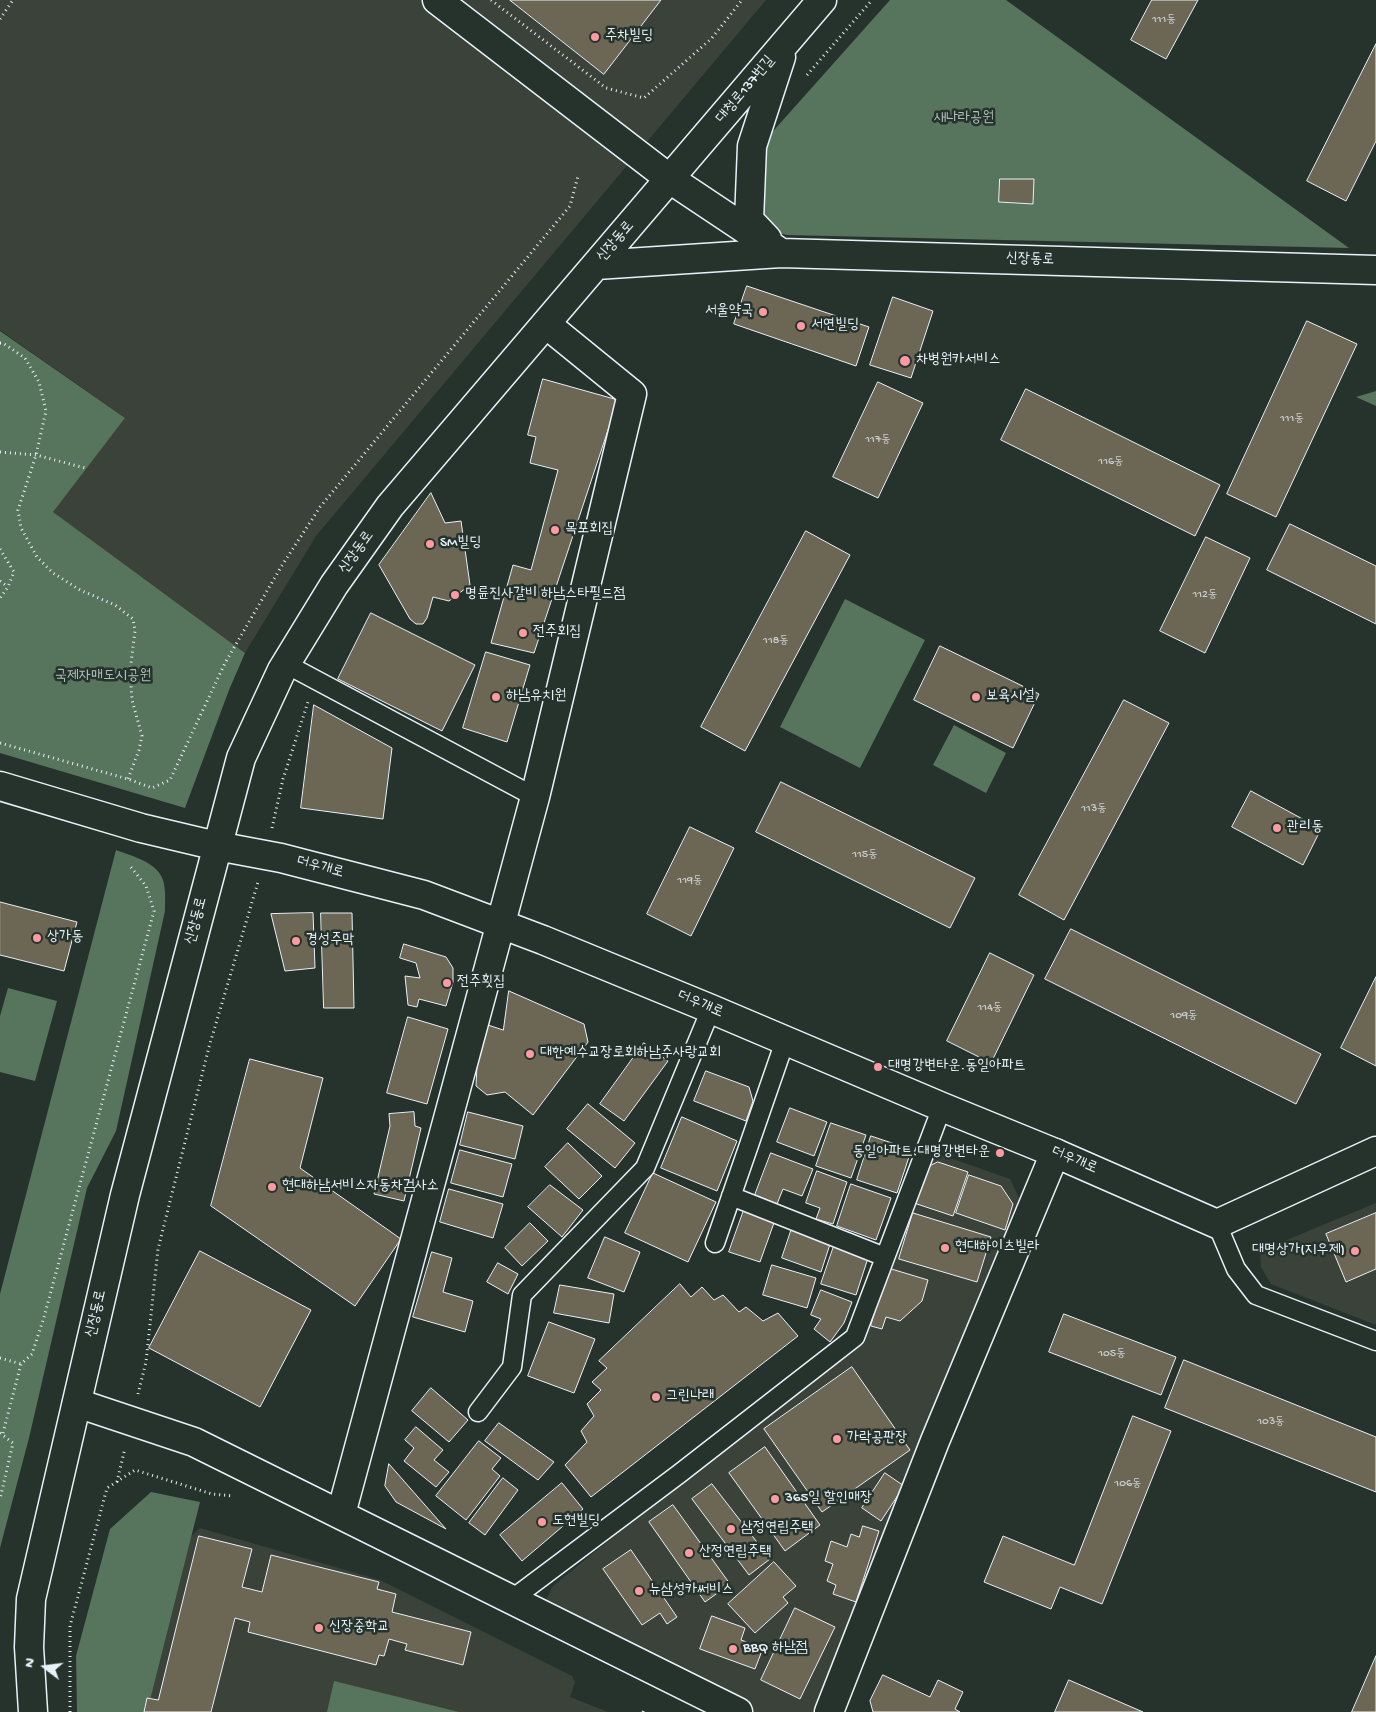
<!DOCTYPE html>
<meta charset="utf-8">
<style>
body{margin:0}
#map{position:relative;width:1376px;height:1712px;overflow:hidden;background:#26332d;font-family:"Gochi Hand",sans-serif}
canvas{display:block}
.north{position:absolute;left:20px;top:1642px;width:50px;height:50px;-webkit-text-stroke:4px #26332d;paint-order:stroke;rotate:285deg;font-size:14px;font-weight:700;line-height:20px;text-align:center;color:#e8f1f8}
.north::after{content:'';display:block;margin:auto;width:18px;height:22px;background:#e8f1f8;clip-path:polygon(50% 0,100% 100%,50% 72%,0 100%)}
</style>
<div id="map">
<canvas width="1376" height="1712"></canvas>
<div class="north">N</div>
</div>
<script>
const g = document.querySelector('canvas').getContext('2d');
g.lineJoin = 'round';
function fillPath(path, color) { g.fillStyle = color; g.fill(path, 'evenodd'); }
function strokePath(path, color, width, dash) { g.strokeStyle = color; g.lineWidth = width; g.lineCap = dash ? 'butt' : 'round'; g.setLineDash(dash || []); g.stroke(path); }
function write(font, color, halo, rows, align = 'center') {
  g.font = font + ' "Gochi Hand","Poor Story",sans-serif'; g.lineWidth = 5; g.setLineDash([]); g.textBaseline = 'middle'; g.strokeStyle = halo; g.fillStyle = color; for (const [text, x, y, turn = 0] of rows) {
    g.save(); g.translate(x, y); g.rotate((+turn || 0) * Math.PI / 180); g.textAlign = isNaN(turn) ? turn : align; if (halo) g.strokeText(text, 0, 0); g.fillText(text, 0, 0); g.restore();
  }
}
fillPath(new Path2D(`
 M0 0H766L316 536 245 653 52 512 125 418 0 330Z
 M939 1154 1010 1179 1020 1200 816 1712H748L545 1602 553 1586 857 1338 921 1163Z
 M1376 1203V1325L1271 1284 1261 1267 1260 1251Z
 M200 1528 380 1580 572 1676 575 1682 570 1697 608 1712H141L184 1543Z`), '#3b4239');
fillPath(new Path2D(`
 M890 0H1006L1349 248 787 235 765 230 742 166Z
 M0 331 125 418 53 512 245 653 229 690 185 808 0 753Z
 M1376 391V406L1356 397Z
 M845 599 925 640 860 768 780 727Z
 M954 725 1006 753 986 793 933 765Z
 M116 850C132 856 157 862 163 880 166 889 165 902 165 911L116 1131 87 1188 29 1438 0 1548V1294Z
 M8 988 57 1001 35 1081 0 1072V1016Z
 M151 1492 200 1502 147 1712H77L76 1656 110 1529Z
 M334 1681 459 1712H327Z`), '#57745c');
const building = new Path2D(`
 M510 0H661L604 74Z
 M1152 0H1198L1166 59 1131 40Z
 M1376 44V141L1346 201 1307 181Z
 M1000 179H1034L1033 204 999 202Z
 M747 286 869 327 856 366 734 324Z
 M893 297 933 311 911 378 870 365Z
 M1307 321 1357 344 1276 517 1227 494Z
 M543 379 618 400 534 653 491 643 513 565 531 570 558 470 530 463 536 437 528 435Z
 M878 382 923 403 878 498 833 477Z
 M1026 389 1220 485 1195 536 1001 440Z
 M431 493 445 523 461 521 470 585 449 601 433 597 427 618 423 624H416L410 619 379 565Z
 M1290 524 1376 566V624L1267 570Z
 M806 531 850 555 745 751 701 727Z
 M1206 537 1250 558 1205 653 1160 631Z
 M371 613 475 665 442 731 338 679Z
 M940 646 1039 694 1013 748 914 700Z
 M486 652 530 665 507 742 463 728Z
 M1124 700 1169 723 1064 920 1019 895Z
 M314 705 392 748 383 819 301 808Z
 M781 782 975 878 950 928 756 832Z
 M1251 791 1321 829 1303 865 1232 827Z
 M690 827 734 848 691 936 647 914Z
 M0 902 77 922 64 971 0 955Z
 M313 913 315 968 285 971 271 914Z
 M321 913H352L354 1008H324Z
 M1071 929 1321 1054 1296 1104 1045 979Z
 M404 944 446 957 453 968V982L446 1006 419 999 417 1007 408 1005 405 976 420 978 416 963 400 958Z
 M990 953 1034 975 991 1063 947 1041Z
 M1376 977V1066L1341 1048Z
 M509 991 584 1024 588 1042 533 1115 505 1092 487 1095 476 1086 477 1065 488 1025 503 1030Z
 M408 1017 448 1029 427 1104 387 1093Z
 M644 1043 668 1061 624 1121 600 1104Z
 M250 1059 323 1078 300 1168 401 1239 355 1306 211 1206Z
 M706 1071 749 1087 753 1101 746 1121 694 1101Z
 M588 1104 635 1143 615 1168 567 1129Z
 M790 1108 827 1122 814 1156 777 1142Z
 M414 1112 415 1126 421 1128 404 1201 374 1194 390 1126 389 1114Z
 M468 1112 523 1126 515 1159 460 1145Z
 M682 1117 737 1141 717 1191 661 1168Z
 M831 1123 866 1135 851 1178 816 1166Z
 M871 1136 901 1146 909 1157 897 1193 857 1180Z
 M568 1143 602 1176 579 1199 545 1167Z
 M460 1150 512 1164 503 1197 451 1183Z
 M771 1153 813 1169 802 1196 783 1189 777 1204 755 1195Z
 M938 1162 968 1172 953 1216 914 1203 926 1168Z
 M817 1171 847 1182 833 1224 816 1219 820 1208 806 1203Z
 M653 1173 716 1202 688 1262 625 1233Z
 M969 1175 1001 1186 1013 1204 1005 1230 956 1213Z
 M851 1184 891 1198 876 1240 837 1226Z
 M550 1185 583 1210 562 1237 528 1207Z
 M449 1189 503 1204 493 1238 440 1222Z
 M744 1210 775 1220 760 1262 729 1252Z
 M913 1213 991 1237 977 1282 899 1259Z
 M1376 1213V1269L1346 1282 1326 1234Z
 M530 1223 548 1241 522 1266 505 1248Z
 M792 1228 831 1241 821 1272 782 1258Z
 M605 1237 640 1252 624 1292 588 1278Z
 M835 1243 869 1255 856 1295 821 1284Z
 M200 1251 311 1310 260 1407 149 1348Z
 M432 1252 452 1258 443 1292 473 1301 465 1332 413 1317Z
 M498 1263 518 1274 508 1294 487 1282Z
 M772 1265 816 1278 807 1308 763 1295Z
 M888 1268 928 1280 922 1301 900 1321 886 1317 882 1329 871 1326Z
 M680 1284 691 1297 702 1287 714 1300 723 1295 739 1312 746 1307 763 1321 778 1313 798 1336 591 1497 565 1465 587 1442 581 1431 594 1416 587 1404 601 1390 592 1382 607 1368 599 1361Z
 M560 1285 614 1294 609 1323 554 1313Z
 M821 1290 852 1302 844 1323 830 1342 814 1329 821 1319 811 1315Z
 M1064 1314 1176 1357 1161 1395 1049 1352Z
 M549 1322 595 1339 574 1393 528 1376Z
 M1184 1360 1376 1437V1492L1165 1408Z
 M852 1367 910 1450 822 1512 764 1429Z
 M431 1388 468 1420 449 1442 412 1411Z
 M1133 1416 1171 1431 1102 1604 1060 1587 1051 1609 984 1582 1003 1536 1074 1565Z
 M499 1423 554 1462 538 1480 485 1441Z
 M416 1427 443 1450 434 1460 449 1472 436 1487 404 1461 414 1448 405 1440Z
 M479 1441 501 1458 492 1469 500 1476 466 1520 436 1496Z
 M765 1447 820 1525 785 1551 729 1473Z
 M389 1464 446 1529 396 1502 385 1486Z
 M885 1473 904 1486 881 1521 862 1508Z
 M503 1478 518 1490 485 1535 469 1523Z
 M562 1483 583 1509 522 1561 500 1535Z
 M712 1484 770 1559 749 1575 692 1499Z
 M673 1505 730 1584 705 1602 649 1522Z
 M863 1526 879 1531 856 1602 833 1594 836 1585 827 1581 833 1564 825 1561 831 1541 847 1547 851 1534 859 1537Z
 M199 1536 252 1549 242 1587 262 1592 271 1555 379 1582 377 1589 396 1594 392 1612 471 1632 463 1665 405 1650 407 1644 389 1639 384 1656 379 1655 376 1665 248 1632 250 1622 235 1618 211 1712H144L147 1698 158 1700Z
 M631 1550 677 1617 667 1624 660 1613 642 1625 603 1569Z
 M774 1562 796 1586 783 1597 788 1603 755 1633 728 1604Z
 M795 1608 835 1627 800 1699 761 1680Z
 M712 1616 745 1628 741 1640 763 1648 755 1669 700 1649Z
 M1376 1656V1712H1352Z
 M883 1675 930 1697 938 1680 963 1692 955 1709 960 1712H873L870 1701Z
 M1069 1680 1143 1712H1055Z`);
fillPath(building, '#6c6654');
strokePath(building, '#e8f1f8', 1);
const lane = new Path2D(`
 M286 664 535 797
 M731 1196 885 1257
 M1217 1224 1236 1269 1256 1295 1376 1341
 M715 1243 785 1041
 M478 1412 512 1367 522 1295 645 1168 711 1009
 M511 1600 679 1474 855 1337 942 1107`);
const street = new Path2D(`
 M77 1403 194 1442 738 1712
 M341 1514 535 797 632 394 546 324
 M829 1712 935 1441 1055 1153`);
const secondary = new Path2D(`
 M437 0 670 179 781 253 1376 270
 M767 239 749 220 752 146 781 57
 M596 265 781 253
 M0 786 141 828 217 846 281 858 424 895 543 940 711 1009 942 1107 1055 1153 1217 1224 1376 1151
 M33 1712 29 1647 31 1599 125 1195 241 758 282 670 334 585 390 506 822 0`);
strokePath(lane, '#e8f1f8', 21);
strokePath(street, '#e8f1f8', 31);
strokePath(secondary, '#e8f1f8', 31);
strokePath(new Path2D(`
 M491 0 606 88 644 98 712 38 742 0
 M0 19 13 0
 M807 75 872 0
 M0 343H3L25 358 39 382 46 411 36 455 18 510 21 528 37 557 53 573 80 590 115 605 133 619 135 631 130 671 132 700 142 736 139 750 128 779
 M0 452 36 455 85 468
 M0 549 14 572 8 587 0 598
 M0 581 8 587
 M0 743 128 779 152 788 170 780 225 663 281 567 320 507 570 206 578 176
 M272 828 283 779 308 702
 M0 1358 21 1364
 M138 1394 146 1362 158 1249 209 1047 258 882
 M0 1433 13 1443 0 1499
 M3 1433 21 1364 32 1354 44 1317 154 911 146 886 130 866
 M117 1482 125 1448
 M70 1712V1626L107 1488 135 1470 212 1494 234 1496
 M643 1712 644 1709`), '#e8f1f8', 3, [1, 4]);
strokePath(lane, '#26332d', 18);
strokePath(street, '#26332d', 28);
strokePath(secondary, '#26332d', 28);
for (const [x, y, r, color] of [
 [595,37,5,"#ff9aa2"],
 [763,312,5,"#ff9aa2"],
 [801,326,5,"#ff9aa2"],
 [905,361,6,"#ff9aa2"],
 [555,530,5,"#ff9aa2"],
 [430,544,5,"#ff9aa2"],
 [455,595,5,"#ff9aa2"],
 [523,633,5,"#ff9aa2"],
 [496,697,5,"#ff9aa2"],
 [976,697,5,"#ff9aa2"],
 [1277,828,5,"#ff9aa2"],
 [37,938,5,"#ff9aa2"],
 [296,941,5,"#ff9aa2"],
 [447,983,5,"#ff9aa2"],
 [530,1054,5,"#ff9aa2"],
 [878,1067,5,"#ff9aa2"],
 [1000,1153,5,"#ff9aa2"],
 [272,1187,5,"#ff9aa2"],
 [945,1248,5,"#ff9aa2"],
 [1355,1251,5,"#ff9aa2"],
 [656,1397,5,"#ff9aa2"],
 [837,1439,5,"#ff9aa2"],
 [775,1499,5,"#ff9aa2"],
 [542,1522,5,"#ff9aa2"],
 [731,1529,5,"#ff9aa2"],
 [689,1553,5,"#ff9aa2"],
 [639,1591,5,"#ff9aa2"],
 [319,1628,5,"#ff9aa2"],
 [733,1649,5,"#ff9aa2"]
]) { const dot = new Path2D(); dot.arc(x, y, r, 0, 2 * Math.PI); g.fillStyle = color; g.fill(dot); strokePath(dot, '#26332d', 2); }
write('12px', '#c9cecf', null, [
 ["111동",1164,20],
 ["111동",1292,419],
 ["117동",878,440],
 ["116동",1111,462],
 ["112동",1205,595],
 ["118동",776,641],
 ["113동",1094,809],
 ["115동",865,855],
 ["119동",690,881],
 ["114동",990,1008],
 ["109동",1184,1016],
 ["105동",1112,1354],
 ["103동",1271,1422],
 ["106동",1128,1484]
]);
write('15px', '#e8f1f8', '#26332d', [
 ["주차빌딩",605,37],
 ["서울약국",753,312,"right"],
 ["서연빌딩",811,326],
 ["차병원카서비스",916,361],
 ["목포회집",565,530],
 ["SM빌딩",440,544],
 ["명륜진사갈비 하남스타필드점",465,595],
 ["전주회집",533,633],
 ["하남유치원",506,697],
 ["보육시설",986,697],
 ["관리동",1287,828],
 ["상가동",47,938],
 ["경성주막",306,941],
 ["전주횟집",457,983],
 ["대한예수교장로회하남주사랑교회",540,1054],
 ["대명강변타운.동일아파트",888,1067],
 ["동일아파트.대명강변타운",990,1153,"right"],
 ["현대하남서비스자동차검사소",282,1187],
 ["현대하이츠빌라",955,1248],
 ["대명상가(지우제)",1345,1251,"right"],
 ["그린나래",666,1397],
 ["가락공판장",847,1439],
 ["365일 할인매장",785,1499],
 ["도현빌딩",552,1522],
 ["삼정연립주택",741,1529],
 ["산정연립주택",699,1553],
 ["뉴삼성카써비스",649,1591],
 ["신장중학교",329,1628],
 ["BBQ 하남점",743,1649]
], 'left');
write('15px', '#e8f1f8', '#26332d', [
 ["대청로137번길",746,90,-50],
 ["신장동로",616,242,-49],
 ["신장동로",1030,260,2],
 ["신장동로",357,553,-54],
 ["더우개로",320,868,15],
 ["신장동로",197,921,-75],
 ["더우개로",700,1005,23],
 ["더우개로",1074,1161,23],
 ["신장동로",97,1314,-77]
]);
write('15px', '#aebfba', '#26332d', [
 ["새나라공원",964,119],
 ["국제자매도시공원",103,677]
]);
</script>
